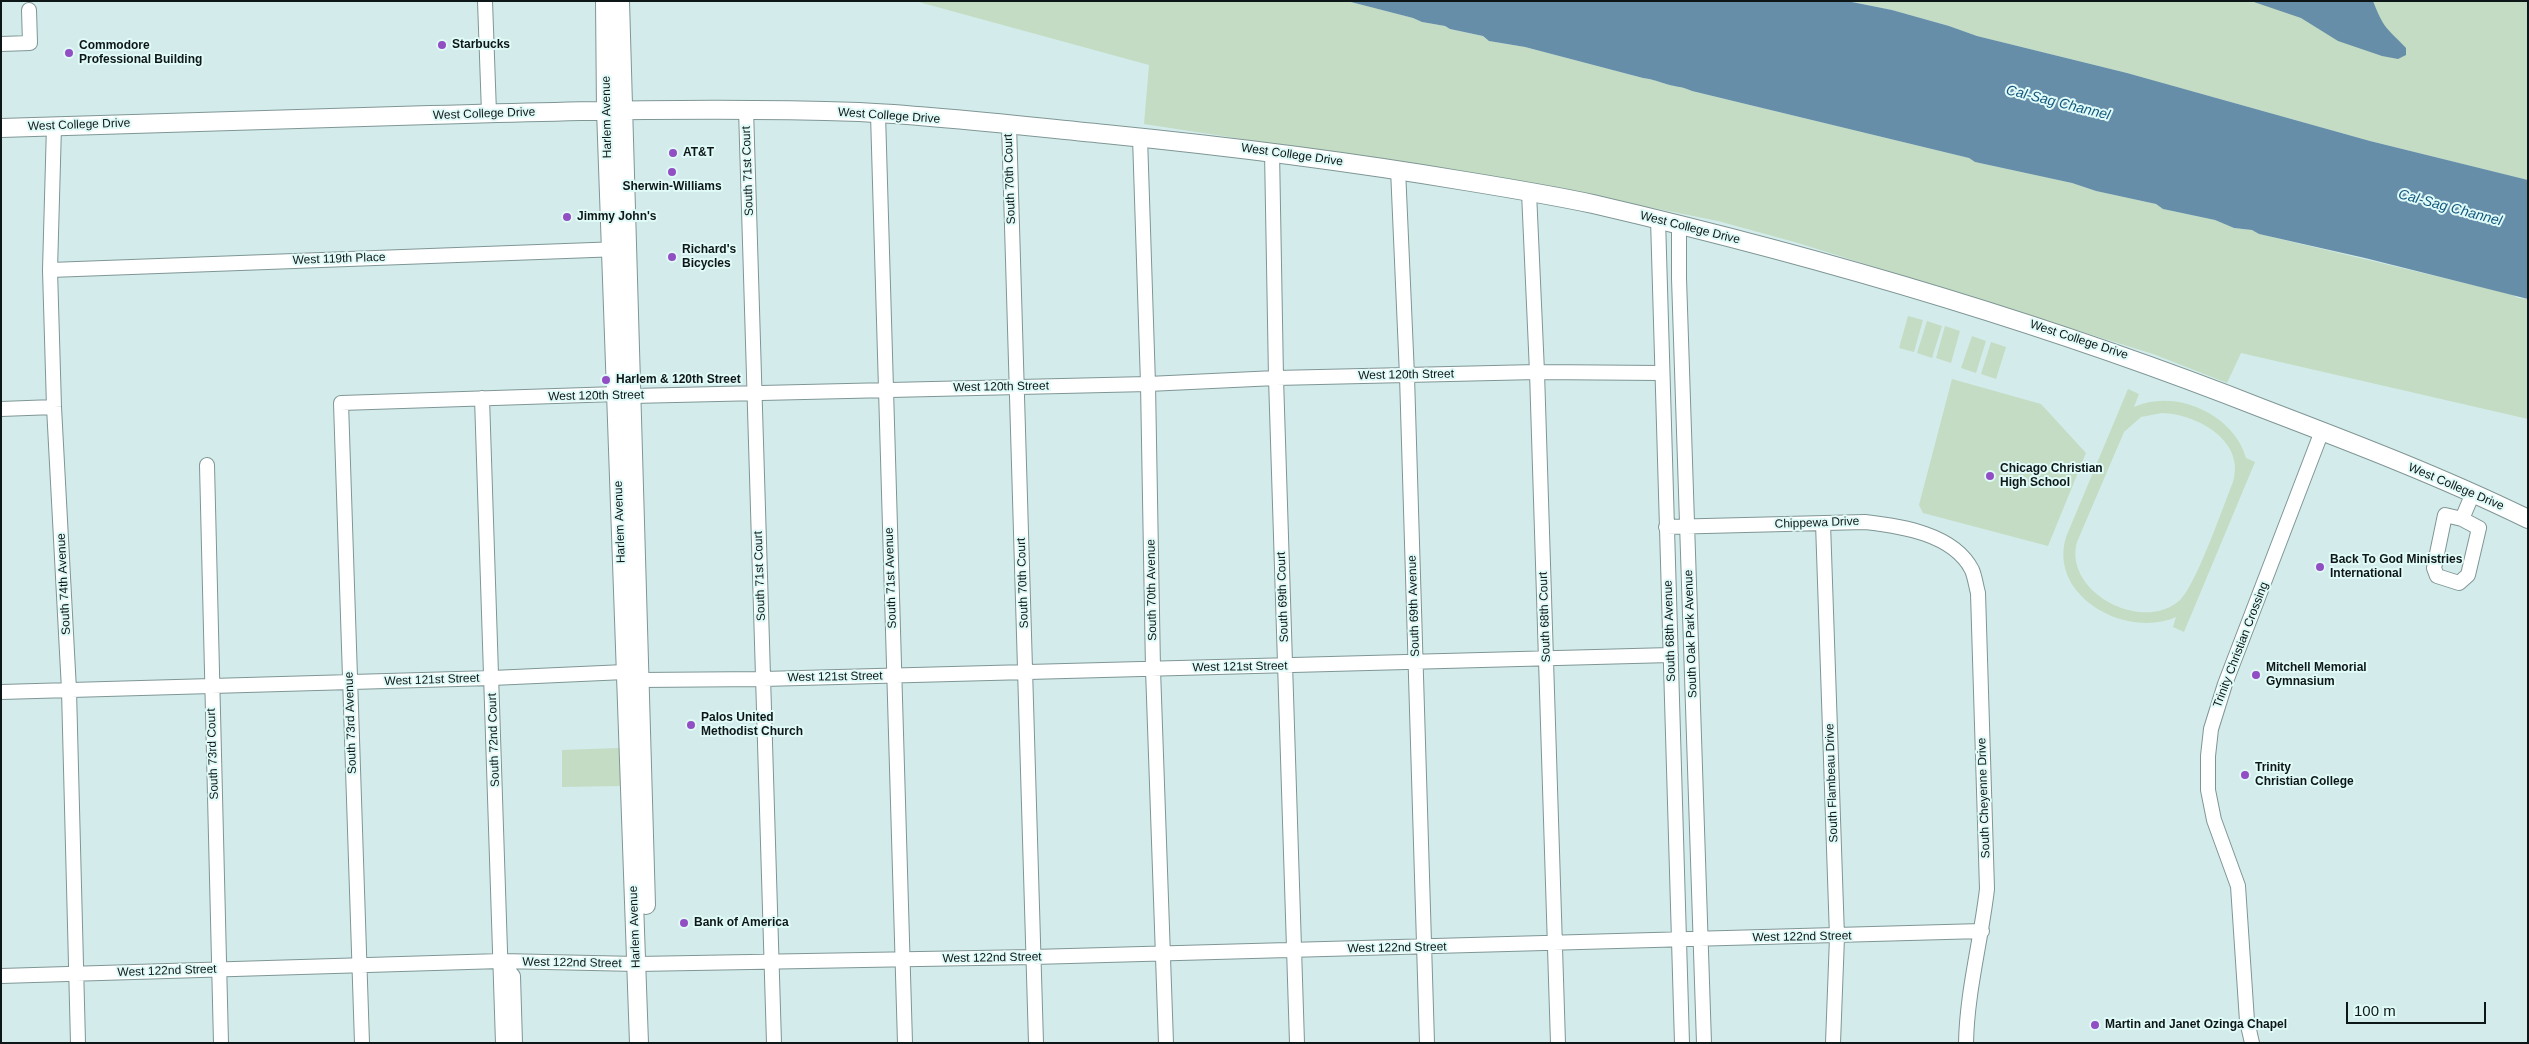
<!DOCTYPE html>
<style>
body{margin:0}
#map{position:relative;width:2529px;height:1044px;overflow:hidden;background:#d3eceb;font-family:Helvetica,sans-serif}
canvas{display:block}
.frame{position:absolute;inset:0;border:2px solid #0e1717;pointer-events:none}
.scale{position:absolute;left:2346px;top:1002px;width:140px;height:22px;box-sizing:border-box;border:2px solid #0e1717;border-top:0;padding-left:6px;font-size:15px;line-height:18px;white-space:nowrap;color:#0e1717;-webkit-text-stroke:4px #e0faf8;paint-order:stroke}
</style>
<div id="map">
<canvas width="2529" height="1044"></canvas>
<div class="frame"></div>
<div class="scale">100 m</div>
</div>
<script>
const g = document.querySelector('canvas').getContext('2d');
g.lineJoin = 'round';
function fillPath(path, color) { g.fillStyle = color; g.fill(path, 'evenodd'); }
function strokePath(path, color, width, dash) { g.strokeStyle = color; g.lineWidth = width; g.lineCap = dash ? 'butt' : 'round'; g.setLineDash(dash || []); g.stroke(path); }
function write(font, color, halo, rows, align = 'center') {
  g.font = font + ' Helvetica,sans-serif'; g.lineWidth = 4; g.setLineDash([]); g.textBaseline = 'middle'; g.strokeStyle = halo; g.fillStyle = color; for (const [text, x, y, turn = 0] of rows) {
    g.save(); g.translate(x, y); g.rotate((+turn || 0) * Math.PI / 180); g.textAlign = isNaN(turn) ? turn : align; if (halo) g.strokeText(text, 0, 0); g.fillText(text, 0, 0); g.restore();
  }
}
fillPath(new Path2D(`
 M915 1H1347L1413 18 1422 22 1445 26 1450 29 1483 36 1489 41 1525 47 1643 78C1652 79 1656 81 1663 83 1674 87 1683 86 1692 91L1969 158 1975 162 2072 183 2096 191 2156 204 2163 209 2215 220 2234 228 2253 230 2259 234 2511 294 2518 298 2528 299V419L2241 353 2227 383 2153 354 1798 243 1718 221 1528 183 1144 124 1149 65Z
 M1847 1H2528V180L2370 141 2127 73 1977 36 1949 26 1892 10Z
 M1908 316 1923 320 1914 352 1899 348Z
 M1927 321 1942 326 1932 358 1917 353Z
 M1945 326 1960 331 1951 363 1936 358Z
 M1972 336 1986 341 1976 373 1961 368Z
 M1991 342 2006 347 1996 379 1981 374Z
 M1952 379 2041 404 2086 453 2048 546 1923 513 1919 505Z
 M2128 389 2139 394 2134 407C2175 388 2234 414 2246 458L2255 462 2184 632 2173 627 2176 617C2127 639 2048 597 2066 537ZM2162 413C2197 414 2246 441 2233 482 2223 507 2196 585 2180 600 2143 634 2063 592 2077 542L2124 432 2141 417Z
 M619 748 621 786 562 787V750Z`), '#c3dcc3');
fillPath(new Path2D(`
 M1347 1H1847L1892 10 1949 26 1977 36 2127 73 2370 141 2528 180V299L2365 258 2259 234 2252 230 2234 228 2215 220 2163 209 2156 204 2096 191 2072 183 1975 162 1969 158 1692 91C1682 86 1674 87 1663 83 1656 81 1652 79 1643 78L1525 47 1489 41 1483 36 1450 29 1445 26 1422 22 1413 18Z
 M2251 1H2373C2384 29 2386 27 2406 48V55L2398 59 2382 56 2338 41 2301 18Z`), '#678ea8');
const minor = new Path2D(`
 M485 1 489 113
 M1 44 30 43 29 10
 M746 109 774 1043
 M878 114 905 1043
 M1009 124 1036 1043
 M54 126 50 270 54 407 69 690 78 1043
 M1140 137 1148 384 1153 669 1166 1043
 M1272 151 1276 378 1297 1043
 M1398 169 1407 376 1427 1043
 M1529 192 1537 372 1558 1043
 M1658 219 1682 1043
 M1679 224V278L1704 1043
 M50 270 620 249
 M482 398 503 1043
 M1 409 54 407
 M207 465 221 1043
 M2462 519 2479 528 2468 575 2459 583 2437 576 2434 568 2445 515 2462 519 2473 493
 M1823 523 1837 937 1833 1043
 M1666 527 1865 522C1901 526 1954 534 1972 570 1975 577 1976 586 1978 593L1987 889C1981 941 1967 991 1966 1043
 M1 692 492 678 625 672 640 680 763 679 1671 655
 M501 961 513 976 515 1043
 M1 976 501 961 637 964 1033 957 1982 931
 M362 1043 341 403 617 394 632 396 1148 384 1276 378 1537 372 1661 373
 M2252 1043 2247 1021 2238 886 2214 820 2208 790V756L2211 729 2225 684 2322 431`);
const major = new Path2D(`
 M605 1 606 110 639 1043
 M620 1 646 905
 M1 128C144 124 287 119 430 115 573 111 716 107 859 112 941 116 1023 126 1105 134 1226 146 1346 161 1465 181 1508 188 1551 195 1593 204 1821 257 2046 323 2264 409 2353 443 2442 477 2528 519`);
strokePath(minor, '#7f9695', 16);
strokePath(major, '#7f9695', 20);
strokePath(minor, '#fff', 14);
strokePath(major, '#fff', 18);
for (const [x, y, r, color] of [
 [442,45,5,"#924fc3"],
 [69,53,5,"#924fc3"],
 [673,153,5,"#924fc3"],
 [672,172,5,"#924fc3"],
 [567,217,5,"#924fc3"],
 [672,257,5,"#924fc3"],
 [606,380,5,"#924fc3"],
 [1990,476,5,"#924fc3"],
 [2320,567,5,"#924fc3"],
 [2256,675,5,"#924fc3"],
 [691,725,5,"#924fc3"],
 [2245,775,5,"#924fc3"],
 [684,923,5,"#924fc3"],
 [2095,1025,5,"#924fc3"]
]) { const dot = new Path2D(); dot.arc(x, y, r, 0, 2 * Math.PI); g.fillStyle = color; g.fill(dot); strokePath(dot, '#e0faf8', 2); }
write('bold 12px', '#0e1717', '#e0faf8', [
 ["Starbucks",452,45],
 ["Commodore",79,46],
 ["Professional Building",79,60],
 ["AT&T",683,153],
 ["Sherwin-Williams",672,187,"center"],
 ["Jimmy John's",577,217],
 ["Richard's",682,250],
 ["Bicycles",682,264],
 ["Harlem & 120th Street",616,380],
 ["Chicago Christian",2000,469],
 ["High School",2000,483],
 ["Back To God Ministries",2330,560],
 ["International",2330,574],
 ["Mitchell Memorial",2266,668],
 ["Gymnasium",2266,682],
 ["Palos United",701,718],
 ["Methodist Church",701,732],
 ["Trinity",2255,768],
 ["Christian College",2255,782],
 ["Bank of America",694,923],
 ["Martin and Janet Ozinga Chapel",2105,1025]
], 'left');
write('12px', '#0e1717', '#e0faf8', [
 ["West College Drive",484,114,-2],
 ["West College Drive",889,116,4],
 ["Harlem Avenue",607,117,-91],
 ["West College Drive",79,125,-2],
 ["West College Drive",1292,155,8],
 ["South 71st Court",748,171,-92],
 ["South 70th Court",1010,179,-92],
 ["West College Drive",1690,228,14],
 ["West 119th Place",339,259,-2],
 ["West College Drive",2079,340,18],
 ["West 120th Street",1406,375,-1],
 ["West 120th Street",1001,387,-1],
 ["West 120th Street",596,396,-1],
 ["West College Drive",2456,487,23],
 ["Harlem Avenue",620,522,-92],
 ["Chippewa Drive",1817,523,-2],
 ["South 71st Court",760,576,-92],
 ["South 71st Avenue",891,578,-92],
 ["South 70th Court",1023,583,-92],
 ["South 74th Avenue",64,584,-93],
 ["South 70th Avenue",1152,590,-91],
 ["South 69th Court",1283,597,-92],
 ["South 69th Avenue",1414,606,-92],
 ["South 68th Court",1545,617,-92],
 ["South 68th Avenue",1670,631,-92],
 ["South Oak Park Avenue",1691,634,-92],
 ["Trinity Christian Crossing",2241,645,-69],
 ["West 121st Street",1240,667,-1],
 ["West 121st Street",835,677,-1],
 ["West 121st Street",432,680,-2],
 ["South 73rd Avenue",351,723,-92],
 ["South 72nd Court",494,740,-92],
 ["South 73rd Court",213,754,-92],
 ["South Flambeau Drive",1832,783,-92],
 ["South Cheyenne Drive",1984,798,-92],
 ["Harlem Avenue",635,927,-92],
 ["West 122nd Street",1802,937,-1],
 ["West 122nd Street",1397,948,-1],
 ["West 122nd Street",992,958,-1],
 ["West 122nd Street",572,963,1],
 ["West 122nd Street",167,971,-2]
]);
write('italic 14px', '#13577c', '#e0faf8', [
 ["Cal-Sag Channel",2058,103,14],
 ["Cal-Sag Channel",2450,208,15]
]);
</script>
